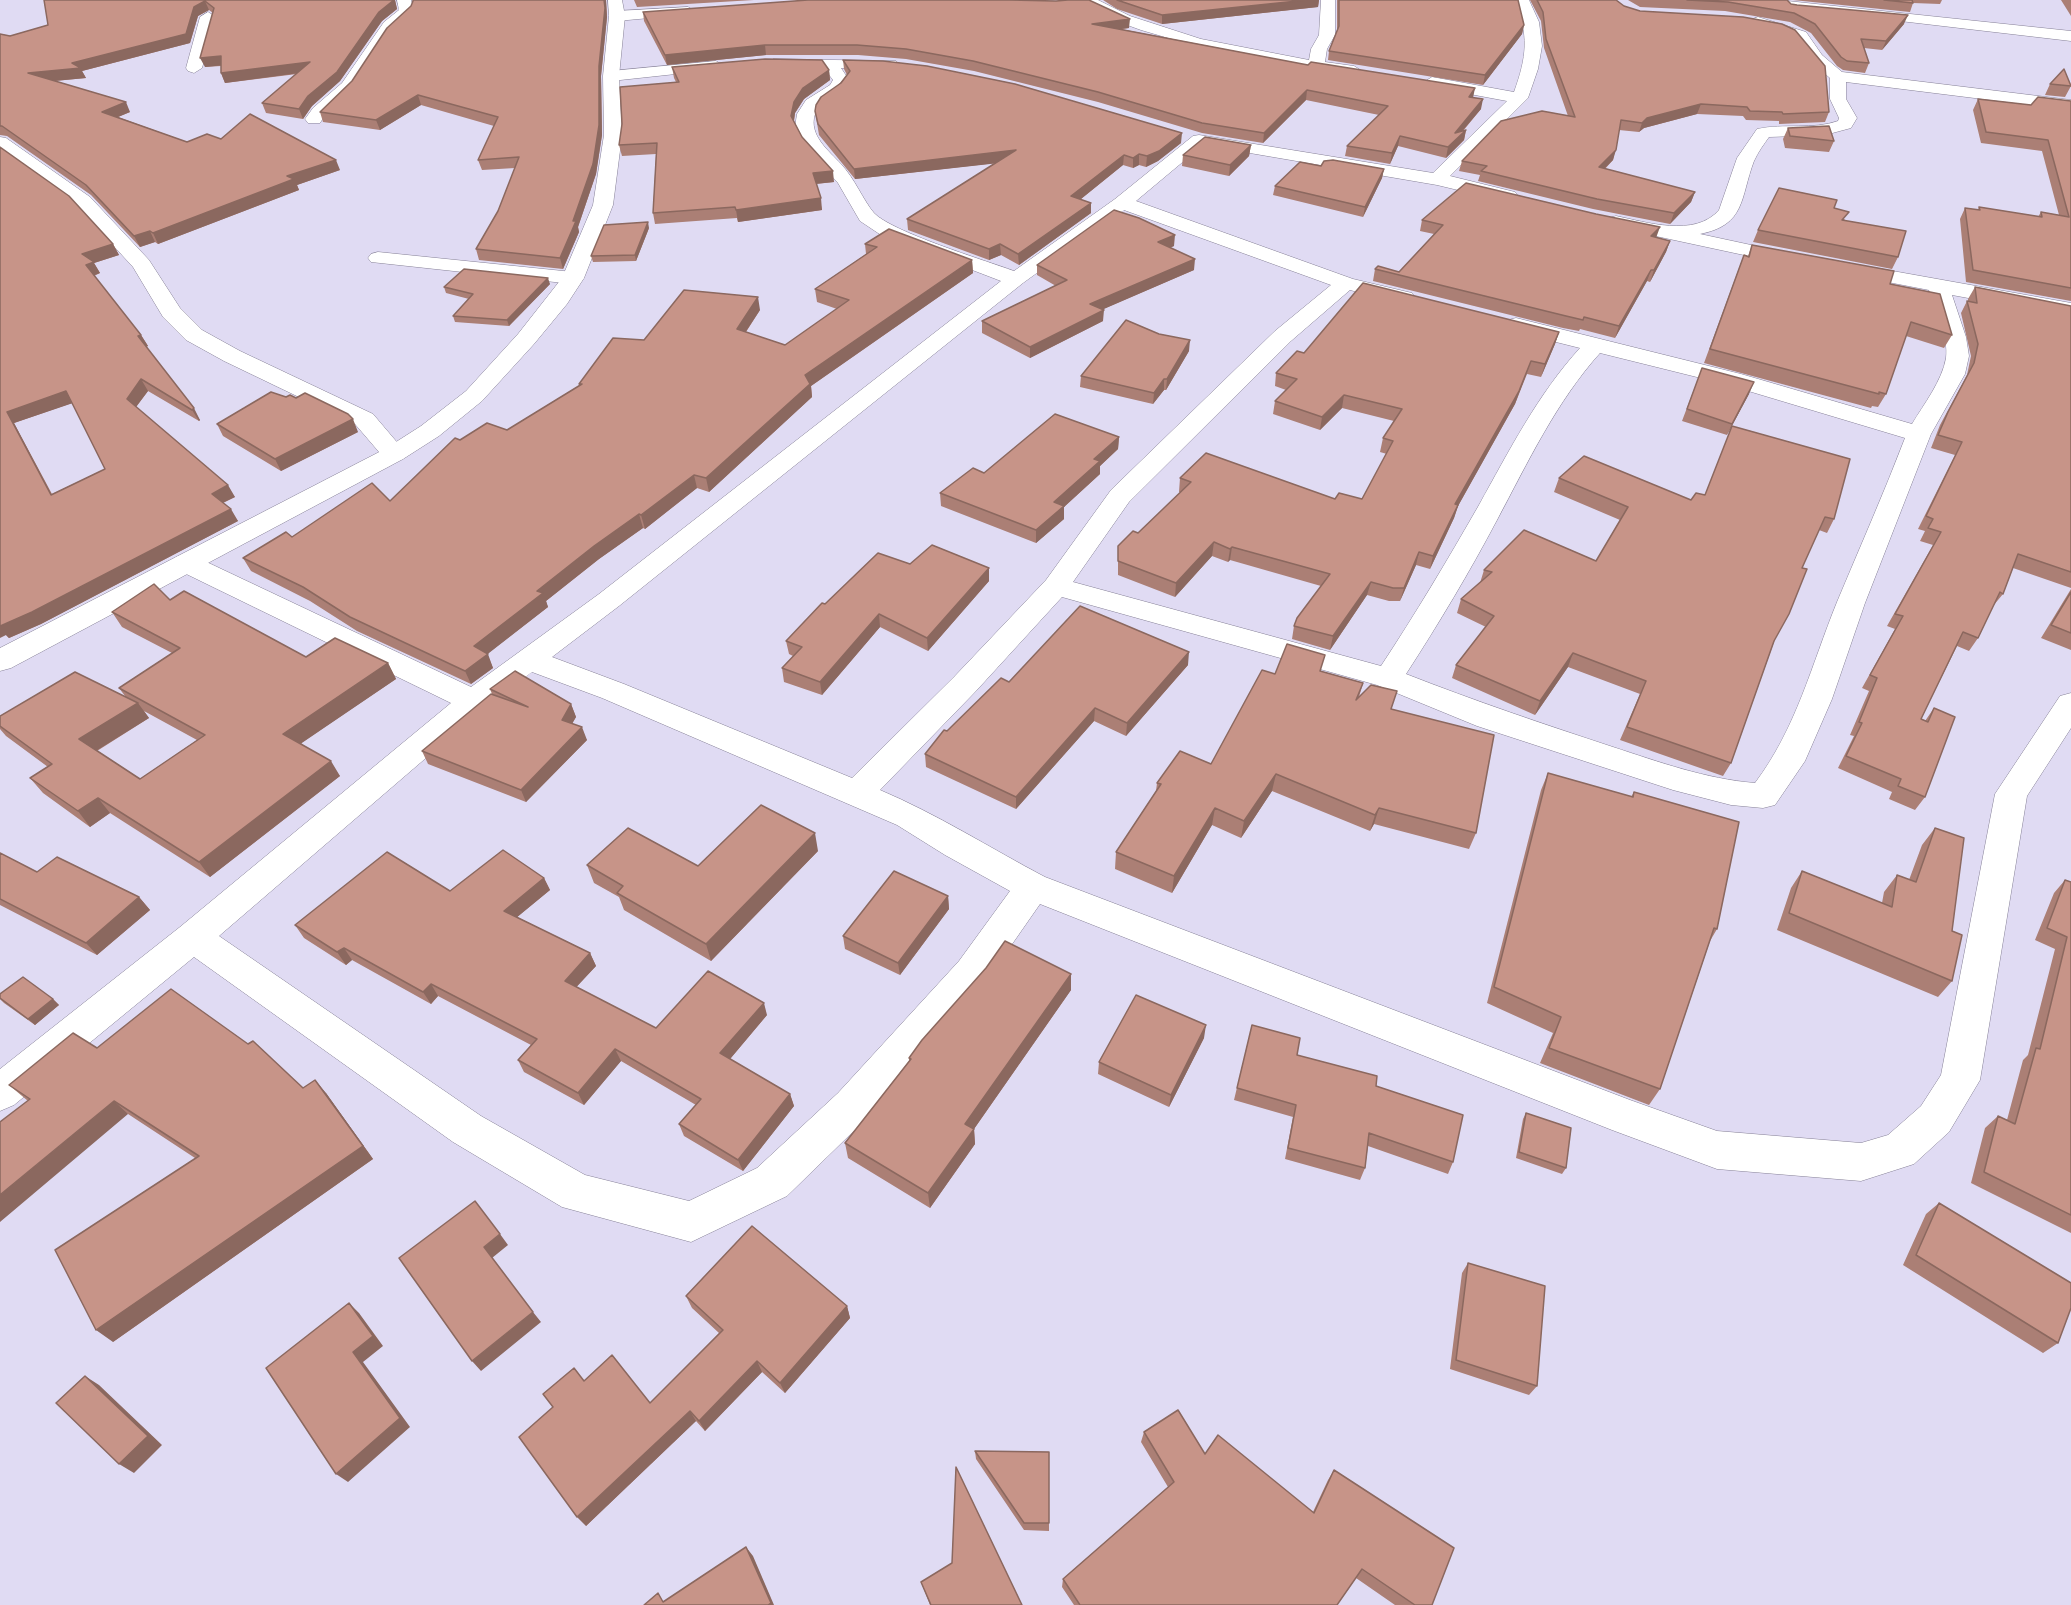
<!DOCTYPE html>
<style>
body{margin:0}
canvas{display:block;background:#e0dbf3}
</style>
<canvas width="2071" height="1605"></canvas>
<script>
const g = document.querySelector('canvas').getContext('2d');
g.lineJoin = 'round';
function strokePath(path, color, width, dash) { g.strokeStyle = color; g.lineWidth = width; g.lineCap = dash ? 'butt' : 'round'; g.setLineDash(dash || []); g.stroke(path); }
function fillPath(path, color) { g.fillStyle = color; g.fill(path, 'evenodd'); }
const street = new Path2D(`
 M397 0H411L414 11 412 14 388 36 354 90 325 115 320 123H308L305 119 313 108 342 83 384 22 399 10Z
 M1085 0H1098L1130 16 1201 39 1309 60 1311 49 1319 35 1321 0H1335V35L1327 49 1325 62 1354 66 1362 71 1354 76 1223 54 1141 30 1105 17 1086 5Z
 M1515 0H1529L1539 22 1542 46 1538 69 1528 98 1450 176 1515 192 1518 196 1515 200 1508 202 1437 185 1203 145 1136 201 1353 279 1412 293 1415 298 1412 303 1404 304 1350 290 1291 341 1129 502 1073 582 1381 666C1416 613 1447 561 1479 505 1509 451 1538 394 1580 348L1508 330 1505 325 1508 320 1516 318 1741 374 1912 424C1924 404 1942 381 1946 358 1949 337 1935 310 1929 290L1841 273 1838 269 1841 265 1848 263 2071 303V317L1952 295 1966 337 1969 356 1965 374 1931 434 1865 603 1832 699 1805 761 1775 805 1763 808 1731 805 1673 790 1477 726 1377 685 1062 597 976 691 880 790C937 814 990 848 1045 877L1630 1100 1717 1131 1861 1143 1888 1135 1921 1106 1941 1075 1995 794 2060 696 2071 693V728L2027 796 1980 1080 1949 1132 1914 1164 1861 1181 1717 1169 1612 1130 1040 904 985 983 866 1119 787 1196 691 1242 562 1207 453 1142 194 957 14 1105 0 1111V1069L180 927 451 703 176 569 172 563 176 557 186 554 196 557 471 687 599 594 1001 281 881 235 860 221 838 183 805 146 795 127 797 114 806 100 830 85 833 80 824 68 779 67 771 62 773 59 896 61 898 64 890 69 841 68 849 80C840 98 819 101 815 114 808 135 829 151 841 164 855 179 863 200 874 213 892 232 984 260 1014 271L1115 199 1193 136 1199 135 1433 173 1507 101 1432 87 1424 82 1432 77 1514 92C1527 56 1529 36 1515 0ZM1124 210 1331 285 1275 331 1111 490 1046 580 954 677 852 778 624 684 552 657 619 606 1023 283ZM1600 353 1725 384 1905 438C1884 493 1860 547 1837 602 1811 666 1797 727 1755 783 1706 779 1659 762 1613 747 1543 724 1475 701 1406 674 1439 623 1469 573 1497 520 1528 462 1556 402 1600 353ZM532 672 602 698 897 825 945 855 1010 891 959 961 838 1093 757 1168 689 1201 585 1175 481 1116 219 936 484 708Z
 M1778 0 2071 31V41L1900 21 1794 12 1789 11Z
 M688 7 695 11 693 14 617 21 609 16 617 11Z
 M208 12 216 17 202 68 194 73 188 71 186 68 200 17Z
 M1758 17 1806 32 1822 55 1842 72 2071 100V110L1846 82V99L1857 118 1851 128 1825 135 1769 137C1764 144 1758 152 1754 161 1740 198 1746 225 1700 234L1802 256 1805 260 1802 264 1795 266 1609 226 1606 222 1609 218 1616 216C1646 222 1695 238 1719 210L1737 158 1757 129C1784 123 1813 130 1838 121L1839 118 1830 99V78L1810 61 1795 38 1753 25 1750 22 1753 19Z
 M716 61 724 66 722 69 611 81 603 76 611 71Z
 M0 137 6 138 90 197 149 260 180 308 202 330 240 351 373 414 407 454 403 459 394 462 385 459 355 424 224 361 186 340 163 317 133 267 76 205 0 150Z
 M378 252 573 272 580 274 584 278 580 282 573 284 371 262 368 258 371 254Z`);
const secondary = new Path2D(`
 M608 0H622L625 16 619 76 622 135 613 205 584 278 567 304 534 344 482 401 439 436 403 459 11 668 0 671V648L385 449 421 426 466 391 518 334 562 278 593 205 604 135 603 76 609 16Z`);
strokePath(street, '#868197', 1);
strokePath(secondary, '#868197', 1);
fillPath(street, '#fff');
fillPath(secondary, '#fff');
fillPath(new Path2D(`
 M44 0H395L397 9 382 21 340 81 312 106 303 119 266 113 262 103 297 74 225 83 221 73V66L205 67 213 13 209 10 198 16 190 43 82 71 86 78 54 81 130 112 118 117 187 142 221 139 340 170 297 185 299 190 158 244 155 242 140 247 91 195 7 136 0 135V34L10 36 48 25Z
 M413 0H606L607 17 601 76 602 135 596 174 578 227 579 232 563 269 479 260 476 249 498 211 515 168 482 170 478 160 494 126 421 105 380 130 323 122 320 112 352 81 411 6 413 2Z
 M634 0H754L637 7Z
 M1103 0H1319L1318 7 1162 24 1117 9Z
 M1337 0H1518L1524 25 1522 34 1483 85 1328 60 1329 51 1337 30Z
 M1530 0H1616L1624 6 1829 112 1825 122 1779 124V121L1746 120 1743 116 1697 114 1644 128 1639 132 1619 130 1613 160 1605 169 1695 192 1691 202 1670 224 1593 209 1478 181 1480 175 1459 171 1462 161 1568 116 1544 48 1541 21Z
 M1628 0H1787L1791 4 1797 5 1904 24 1882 50 1864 48 1869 63 1865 73 1843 70 1837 66 1811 33 1790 22 1725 11 1640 7Z
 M1793 0H1942L1940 4 1913 3 1910 12Z
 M2061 0H2071V16Z
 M643 12 1129 28 1121 29 1473 97 1481 109 1463 131 1466 130 1464 140 1446 158 1398 146 1390 164 1345 156 1347 146 1379 115 1306 100 1263 143 1202 133 1098 102 974 71 906 59 858 55H766L667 65 644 21Z
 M843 60 1181 143 1158 161 1146 167 1139 165 1133 168 1123 165 1081 199 1091 213 1019 265 1001 255 989 260 908 230 907 219 996 163 855 179 819 135 815 111 847 75 844 69Z
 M672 67 829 70 830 80 804 99 795 113 794 121 802 137 834 182 816 184 822 210 738 222 737 218 655 224 653 213 656 154 622 156 619 145 676 82 674 78Z
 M2050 84 2071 86 2065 97 2045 95Z
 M1978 99 2031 105 2071 101V301L1966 282 1960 219 1965 208 1978 210 1979 207 2038 217 2041 212 2059 215 2042 151 1981 143 1973 110Z
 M1788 128 1834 141 1829 152 1785 148 1783 139Z
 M1251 145 1249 156 1229 176 1182 166 1183 155Z
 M0 147 113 244 119 255 94 263 100 273 94 276 141 335 148 346 146 347 200 420 199 421 148 391 136 407 235 497 223 503 238 521 41 624 9 638 6 635ZM72 403 105 469 52 494 14 423Z
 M1321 166 1384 169 1382 178 1363 217 1273 195 1275 186Z
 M1834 208 1845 220 1898 257 1892 269 1753 242 1758 230Z
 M1422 220 1656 238 1670 241 1666 252 1650 282 1647 281 1615 338 1580 329 1579 331 1563 328 1373 281 1375 269 1399 272 1434 234 1420 231Z
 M649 228 636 261 593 262 591 256Z
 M865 244 972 260 973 273 811 386 812 397 709 492 697 488 645 529 643 528 599 559 546 601 548 607 487 654 493 668 471 684 357 631 310 601 251 571 243 558 292 537 390 501 460 440 507 430 580 385 579 384 644 340 760 310 746 332 785 345 837 309 817 302 815 289 866 254Z
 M1752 245 1890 284 1952 335 1944 348 1906 336 1886 394 1878 407 1872 406 1871 408 1704 363 1739 268 1744 255 1748 256Z
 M1174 246 1170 248 1194 270 1103 309V321L1030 358 982 333V321L1056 286 1037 275V265Z
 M550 284 509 326 455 322 453 316 469 299 446 293 444 287Z
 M1975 287 2071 306V588L2013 568 2003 594 1993 606 1978 638 1969 651 1957 646 1921 719 1925 721 1934 708 1925 797 1915 810 1889 799 1892 792 1838 768 1854 736 1850 735 1869 691 1862 688 1895 629 1887 626 1933 545 1920 541 1925 531 1918 529 1955 455 1931 448 1940 425 1967 375 1971 356 1961 313 1967 301 1968 302V299Z
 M1559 332 1555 344 1541 377 1527 374 1515 404 1458 506 1454 518 1430 569 1416 565 1400 601H1389L1367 595 1330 650 1292 639 1294 626 1321 586 1230 560 1228 562 1212 556 1175 597 1118 575V546L1138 533 1181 492H1179L1180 478 1335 499H1362L1387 454 1380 452 1383 438 1394 421 1342 408 1320 430 1273 414 1275 401 1286 390 1275 386 1276 373 1304 353Z
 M1189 351 1166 390H1164L1153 404 1080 387 1081 376Z
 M1702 368 1749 394 1727 435 1682 421Z
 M286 397 296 398 358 432 281 471 223 436 217 424Z
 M1732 426 1834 519 1827 533 1819 530 1802 568 1774 642 1731 763 1723 776 1620 740 1640 694 1568 667 1535 715 1452 678 1456 665 1486 627 1457 613 1461 599 1480 583 1484 570 1596 561 1620 520 1554 492 1559 478 1691 500 1705 495Z
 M1119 437 1118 449 1100 466V474L1064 507V519L1036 543 941 506 940 493 984 473Z
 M910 564 989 581 928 651 880 627 822 695 784 682 782 668 793 656 789 654 786 641 825 604Z
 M2071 589V650L2041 638Z
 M170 600 306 657 388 663 396 679 301 743 340 776 210 877 110 813 90 827 43 793 30 778 48 767 6 736 0 729V716L125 696 119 688 172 653 122 627 112 612ZM144 711 197 740 140 779 97 751 149 718Z
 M1188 665 1126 736 1094 721 1016 809 926 767 925 754 947 731 1009 682Z
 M1321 672 1363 683 1359 697 1391 710 1476 833 1469 849 1374 824 1370 831 1272 791 1241 838 1212 825 1172 893 1115 869 1116 852 1156 791 1157 783 1211 764 1275 674Z
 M490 689 571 704 576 717 572 723 587 740 526 802 428 764 422 751 492 694Z
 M1548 773 1631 797 1634 792 1717 929 1710 941 1660 1089 1649 1105 1540 1063 1553 1033 1487 1003 1541 790Z
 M1935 828 1952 931V981L1938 997 1777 930 1791 888 1802 871 1882 903 1884 892 1897 875 1909 880 1922 845Z
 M818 851 711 961 624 910 619 897 594 883 587 865 698 866Z
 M0 853 37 872 139 897 150 910 97 955 0 905Z
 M544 878 550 890 517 917 590 953 596 966 576 987 656 1028 767 1015 730 1059 790 1094 794 1106 743 1171 684 1136 679 1124 696 1105 621 1061 584 1105 524 1072 518 1060 531 1045 438 996 431 1004 352 960 346 965 304 938 295 925 450 891Z
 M2065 880 2071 882V1233L1971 1183 1985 1128 1998 1116 2007 1120 2023 1060 2028 1055 2055 949 2035 940 2054 893Z
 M948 896 949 909 900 975 845 949 843 936Z
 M1071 974V990L974 1129 975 1144 930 1208 848 1158 845 1143 909 1061V1058Z
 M0 994 53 999 59 1005 35 1025 4 1003 0 999Z
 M1252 1025 1297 1055 1376 1086 1453 1162 1448 1174 1368 1146 1365 1168 1360 1180 1285 1159 1293 1117 1234 1100Z
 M1204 1038 1169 1107 1098 1074 1099 1062Z
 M97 1048 303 1088 326 1093 373 1159 113 1342 195 1158 128 1114 28 1101 9 1085Z
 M1526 1113 1566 1168 1562 1174 1516 1158 1523 1119Z
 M1939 1203 2058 1343 2043 1353 1903 1265 1926 1214Z
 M1468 1263 1537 1386 1529 1395 1450 1369 1462 1273Z
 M686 1296 847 1306 850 1318 785 1393 762 1372 705 1431 696 1421 586 1526 584 1381 650 1403 719 1333 692 1308Z
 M1144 1432 1205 1454 1313 1512 1328 1480 1334 1470 1432 1605H1395L1356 1578 1337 1605H1074L1062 1587 1063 1579 1168 1487 1141 1442Z
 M975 1451 1049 1452V1531L1024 1530 976 1459Z
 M921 1582 1022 1605H930Z`), '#ab7f75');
fillPath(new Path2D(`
 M394 0H395L397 9 382 21 340 81 312 106 303 119 299 109 308 96 379 12Z
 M604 0H606L607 17 601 76 602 135 596 174 578 227 579 232 563 269 560 258 573 221 599 66Z
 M1307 0H1319L1318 7 1162 24V15Z
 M205 1 209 10 198 16 190 43 82 71 86 78 33 83 28 73 72 63 194 7Z
 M1908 15 1904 24 1882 50 1886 41Z
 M1130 19 1129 28 1092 33V24Z
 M1524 25 1522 34 1483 85 1485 75Z
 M765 45 766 55 667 65 665 55Z
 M221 56 225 65 205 67 200 58Z
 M310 62 314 71 225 83 221 73Z
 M829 70 830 80 804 99 795 113 793 127 791 116 794 102 803 88Z
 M1475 88 1473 98 1469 97Z
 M1307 90 1306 100 1263 143 1264 133Z
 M418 95 421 105 380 130 376 120Z
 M1483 99 1481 109 1452 143 1455 133Z
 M126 102 130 112 106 122 102 112Z
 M1701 104 1697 114 1644 128 1639 132 1642 123 1647 118Z
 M1466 130 1464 140 1446 158 1448 147Z
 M1182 133 1181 143 1158 161 1146 167 1147 156Z
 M1400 136 1398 146 1390 164 1392 153Z
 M1251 145 1249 156 1229 176 1230 165Z
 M1016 150 1017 161 855 179 854 169Z
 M1616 150 1613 160 1596 177 1599 167Z
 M1139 154V165L1133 168V158Z
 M1124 155 1123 165 1071 207V196Z
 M336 160 340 170 297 185 299 190 158 244 153 233 287 176Z
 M1384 169 1382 178 1363 217 1365 207Z
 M833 171 834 182 814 184 813 173Z
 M1695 192 1691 202 1670 224 1674 213Z
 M821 198 822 210 738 222 736 210Z
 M1091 203V213L1019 265 1018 254Z
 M648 222 649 228 636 261 635 255Z
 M1660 227 1656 238 1651 236Z
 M150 231 155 242 140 247 134 236Z
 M1175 235 1174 246 1158 253V242Z
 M1670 241 1666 252 1650 282 1654 270Z
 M113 244 119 255 94 263 100 273 92 276 86 265 82 254Z
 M1000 244 1001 255 989 260V249Z
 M1195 259 1194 270 1090 315V304Z
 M972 260 973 273 811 386 812 397 709 492 706 478 805 375Z
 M1651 270 1647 281 1615 338 1619 326Z
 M548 278 550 284 509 326 507 320Z
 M758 297 760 310 739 342 737 329Z
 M1104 310 1103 321 1030 358V347Z
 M1559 332 1555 344 1541 377 1545 364Z
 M141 335 148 346 144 347 138 336Z
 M1190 340 1189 351 1166 390 1167 379Z
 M1531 361 1515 404 1458 506 1454 518 1430 569 1433 556 1455 504Z
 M141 379 148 391 133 411 127 399Z
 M1164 379V390L1153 404 1154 393Z
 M1754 382 1749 394 1727 435 1732 424Z
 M66 391 73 403 14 423 58 507 51 495 7 412Z
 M1344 395 1342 408 1320 430 1322 417Z
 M194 408 200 420 199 421 192 410Z
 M353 419 358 432 281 471 275 459Z
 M1119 437 1118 449 1100 466V474L1064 507V519L1036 543V530L1054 502 1094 459Z
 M694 475 697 488 645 529 641 515Z
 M228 485 235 497 218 505 212 494Z
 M231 509 238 521 41 624 9 638 6 635 0 638V626Z
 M639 514 643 528 599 559 546 601 548 607 480 660 474 646 537 591 594 546Z
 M1214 542 1212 556 1175 597 1176 583Z
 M1232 547 1230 560 1228 562 1230 549Z
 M1419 552 1416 565 1400 601 1404 588Z
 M989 568V581L928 651 927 638Z
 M1371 582 1367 595 1330 650 1333 636Z
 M879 614 880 627 822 695 820 682Z
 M1189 652 1188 665 1126 736 1127 723Z
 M1573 653 1568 667 1535 715 1540 701Z
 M488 654 493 668 471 684 465 671Z
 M388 663 396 679 293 749 283 734Z
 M138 703 149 718 91 754 79 739Z
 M571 704 576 717 567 733 562 720Z
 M1095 708 1094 721 1016 809V797Z
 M582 727 587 740 526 802 521 790Z
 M331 761 340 776 210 877 199 862Z
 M1276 774 1272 791 1241 838 1244 821Z
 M98 798 110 813 90 827 78 811Z
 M1215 808 1212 825 1172 893 1174 876Z
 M1379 808 1374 824 1370 831 1375 815Z
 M815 833 818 851 711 961 706 944Z
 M544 878 550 890 510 923 504 911Z
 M948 896 949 909 900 975 898 963Z
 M139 897 150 910 97 955 86 943Z
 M344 948 352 960 346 965 337 952Z
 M590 953 596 966 570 994 565 981Z
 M1071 974V990L967 1139 965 1124Z
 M431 984 438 996 431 1004 423 992Z
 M53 999 59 1005 35 1025 28 1019Z
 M764 1003 767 1015 725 1065 720 1053Z
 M1206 1025 1204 1038 1169 1107 1171 1095Z
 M615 1049 621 1061 584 1105 578 1093Z
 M315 1080 326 1093 373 1159 113 1342 96 1330Z
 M790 1094 794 1106 743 1171 738 1160Z
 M114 1101 128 1114 0 1222V1195Z
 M974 1129 975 1144 930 1208 928 1193Z
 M500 1234 508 1245 492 1258 484 1247Z
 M349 1303 359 1313 383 1346 363 1362 410 1427 348 1482 336 1474 353 1352Z
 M847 1306 850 1318 785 1393 780 1383Z
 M533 1312 541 1322 481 1371 472 1361Z
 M757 1361 762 1372 705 1431 699 1421Z
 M85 1376 99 1385 162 1445 134 1473 119 1464Z
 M690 1411 696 1421 586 1526 577 1517Z
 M746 1547 753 1556 774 1605H768Z`), '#8b685f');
const building = new Path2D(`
 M44 0H394L379 12 337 72 308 96 299 109 262 103 310 62 221 73V56L200 58 214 8 205 1 194 7 186 34 72 63 81 68 28 73 126 102 102 112 187 142 207 134 221 139 250 114 336 160 287 176 294 179 153 233 150 231 134 236 86 185 2 126H0V34L10 36 48 25Z
 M413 0H604L605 8 599 66V125L593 164 573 221H576L560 258 476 249 498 211 519 157 478 160 498 117 418 95 376 120 320 112 352 81 387 28 411 6 413 1Z
 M808 0H1009L1056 1 1068 0H1089L1130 19 1092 24 1308 65 1311 62 1475 88 1469 97 1483 99 1455 133 1466 130 1448 147 1400 136 1392 153 1347 146 1388 106 1307 90 1264 133 1202 123 1098 92 973 61 906 49 857 45H765L665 55 643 12Z
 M1117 0H1307L1162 15Z
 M1339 0H1518L1524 25 1485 75 1329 51 1339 26Z
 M1537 0H1616L1624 6 1640 11 1743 17 1782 24 1795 30 1825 66 1829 112 1783 114 1782 112 1750 111 1747 107 1701 104 1647 118 1642 123 1621 120 1616 150 1599 167 1695 192 1674 213 1597 199 1481 171 1487 166 1462 161 1501 121 1542 111 1575 117 1546 39 1543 12Z
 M1687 0H1787L1791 4 1797 5 1908 15 1886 41 1861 39 1869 63 1847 61 1841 57 1815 24 1794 13 1728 2Z
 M1884 0H1912L1913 3Z
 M765 59 822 60 829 70 803 88 794 102 791 116 802 137 833 171 813 173 821 198 736 210 735 207 653 213 657 143 619 145 622 124 620 87 679 82 672 67Z
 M843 60 883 61 927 66 1015 84 1182 133 1159 151 1147 156 1139 154 1133 158 1124 155 1071 196 1091 203 1018 254 1000 244 989 249 907 219 1016 150 854 169 818 124 815 111 816 105 821 97 841 83 850 71Z
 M2064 69 2071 86 2050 84Z
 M2038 97 2071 101V288L1973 270 1965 208 1980 210 1979 207 2042 217 2041 212 2069 217 2048 140 1986 132 1978 99 2031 105Z
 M1829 126 1834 141 1790 136 1788 128Z
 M1205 137 1251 145 1230 165 1183 155Z
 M0 147 69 196 113 244 82 254 94 262 86 265 141 335 138 336 194 408 192 410 141 379 127 399 228 485 212 494 231 509 32 612 0 626ZM66 391 105 469 51 495 7 412Z
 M1333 160 1384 169 1365 207 1275 186 1300 162 1321 166 1324 161Z
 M1466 183 1596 214 1660 227 1651 236 1670 241 1654 270H1651L1619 326 1584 317 1583 320 1566 316 1375 269 1378 266 1399 272 1443 225 1422 220Z
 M1779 188 1837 200 1834 208 1849 212 1842 220 1906 231 1898 257 1758 230Z
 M1114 210 1139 218 1175 235 1158 242 1195 259 1090 304 1104 310 1030 347 982 321 1067 280 1037 265Z
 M648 222 635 255 591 256 604 225Z
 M889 229 972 260 805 375 810 384 706 478 694 475 641 515 639 514 594 546 537 591 543 593 474 646 488 654 465 671 350 617 303 587 243 558 286 532 292 537 372 483 390 501 455 438 460 440 487 423 507 430 582 384H579L613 338 644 340 684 290 758 297 737 329 785 345 849 300 815 289 877 247 865 244Z
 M1752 245 1894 271 1890 284 1940 294 1952 335 1911 322 1886 394 1879 392V394L1710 349 1744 255 1749 257Z
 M464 269 548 278 507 320 453 316 473 294 444 287Z
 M1363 283 1559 332 1545 364 1531 361 1519 391 1455 504 1458 505 1433 556 1419 552 1404 588H1393L1371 582 1333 636 1294 626 1297 618 1330 574 1232 547 1230 549 1214 542 1176 583 1118 561V546L1133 531 1138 533 1191 482 1180 478 1206 453 1335 499 1339 493 1362 499 1393 441 1383 438 1402 409 1344 395 1322 417 1275 401 1297 379 1276 373 1297 351 1304 353Z
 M1975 287 2071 306V572L2018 554 2003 594 2000 592 1978 638 1963 632 1921 719 1928 722 1934 708 1955 717 1925 797 1898 786 1901 779 1846 756 1862 723 1859 722 1877 678 1870 675 1903 616 1895 614 1941 532 1928 528 1933 519 1926 516 1962 442 1938 435 1948 412 1974 363 1978 344 1967 301 1977 303Z
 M1126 320 1159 334 1190 340 1167 379H1164L1154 393 1081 376Z
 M1702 368 1754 382 1732 424 1687 409Z
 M271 392 286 397 290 395 296 398 305 393 348 414 353 419 275 459 217 424Z
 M1055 414 1119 437 1094 459 1100 461 1054 502 1064 506 1036 530 940 493 973 468 984 473Z
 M1732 426 1850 459 1834 519 1825 517 1802 568 1807 569 1789 614 1774 641 1731 763 1627 727 1646 681 1573 653 1540 701 1456 665 1494 616 1461 599 1492 572 1484 570 1524 530 1596 561 1628 507 1559 478 1584 456 1691 500 1696 493 1705 495Z
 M932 545 989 568 927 638 879 614 820 682 782 668 802 647 786 641 822 603 825 604 878 553 910 564Z
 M154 584 170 600 184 591 306 657 335 638 388 663 283 734 331 761 199 862 98 798 78 811 30 778 52 764 0 726V716L75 672 138 703 79 739 140 779 205 735 119 688 180 648 112 612Z
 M2071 592V633L2051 625Z
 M1080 606 1189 652 1127 723 1095 708 1016 797 925 754 944 730 947 731 1001 678 1009 682Z
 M1287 644 1325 655 1320 671 1363 683 1356 700 1371 685 1397 691 1391 709 1494 735 1476 833 1379 808 1375 815 1276 774 1244 821 1215 808 1174 876 1116 852 1161 784 1157 783 1180 751 1211 764 1262 670 1275 674Z
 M515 671 571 704 562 720 582 727 521 790 422 751 491 694 528 707 490 689Z
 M1548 773 1633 797 1634 792 1739 822 1717 929 1714 928 1660 1089 1549 1048 1561 1017 1494 987Z
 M761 805 815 833 706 944 617 893 623 886 587 865 628 828 698 866Z
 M1935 828 1964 838 1952 931 1962 935 1952 981 1789 913 1802 871 1892 907 1897 875 1916 882Z
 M503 850 544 878 504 911 590 953 565 981 656 1028 708 971 764 1003 720 1053 790 1094 738 1160 679 1124 701 1099 615 1049 578 1093 518 1060 537 1039 431 984 423 992 344 948 337 952 295 925 387 852 450 891Z
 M0 853 37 872 57 857 139 897 86 943 0 899Z
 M894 871 948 896 898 963 843 936Z
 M2065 880 2071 882V1215L1984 1172 1998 1116 2015 1124 2036 1048 2040 1049 2067 937 2047 928Z
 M1005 941 1071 974 965 1124 974 1129 928 1193 845 1143 911 1059 909 1058 922 1040 986 968Z
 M23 977 53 999 28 1019 0 998V994Z
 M171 989 248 1044 253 1041 303 1088 315 1080 363 1146 96 1330 55 1250 199 1156 114 1101 0 1195V1122L30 1099 9 1085 73 1033 97 1048Z
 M1136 995 1206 1025 1171 1095 1099 1062Z
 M1252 1025 1300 1038 1297 1055 1377 1076 1376 1086 1463 1115 1453 1162 1369 1133 1365 1168 1288 1148 1296 1105 1237 1088Z
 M1526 1113 1571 1128 1566 1168 1519 1152Z
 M475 1201 500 1234 484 1247 533 1312 472 1361 399 1258Z
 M1939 1203 2071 1283V1308L2058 1343 1916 1255Z
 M752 1226 847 1306 780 1383 757 1361 699 1421 690 1411 577 1517 519 1437 553 1407 543 1394 574 1368 584 1381 612 1355 650 1403 723 1330 686 1296Z
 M1468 1263 1545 1286 1537 1386 1456 1360Z
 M349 1303 373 1336 353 1352 400 1418 336 1474 266 1368Z
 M85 1376 148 1436 119 1464 56 1403Z
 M1178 1410 1205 1454 1218 1435 1314 1513 1334 1470 1454 1548 1432 1605H1415L1362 1569 1337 1605H1080L1063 1579 1174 1482 1144 1432Z
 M975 1451 1049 1452V1523H1024Z
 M956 1467 1022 1605H931L921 1582 952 1563Z
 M746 1547 771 1603 768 1605H644L658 1593 663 1602Z`);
fillPath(building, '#c79488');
strokePath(building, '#8b685f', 1.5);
</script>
